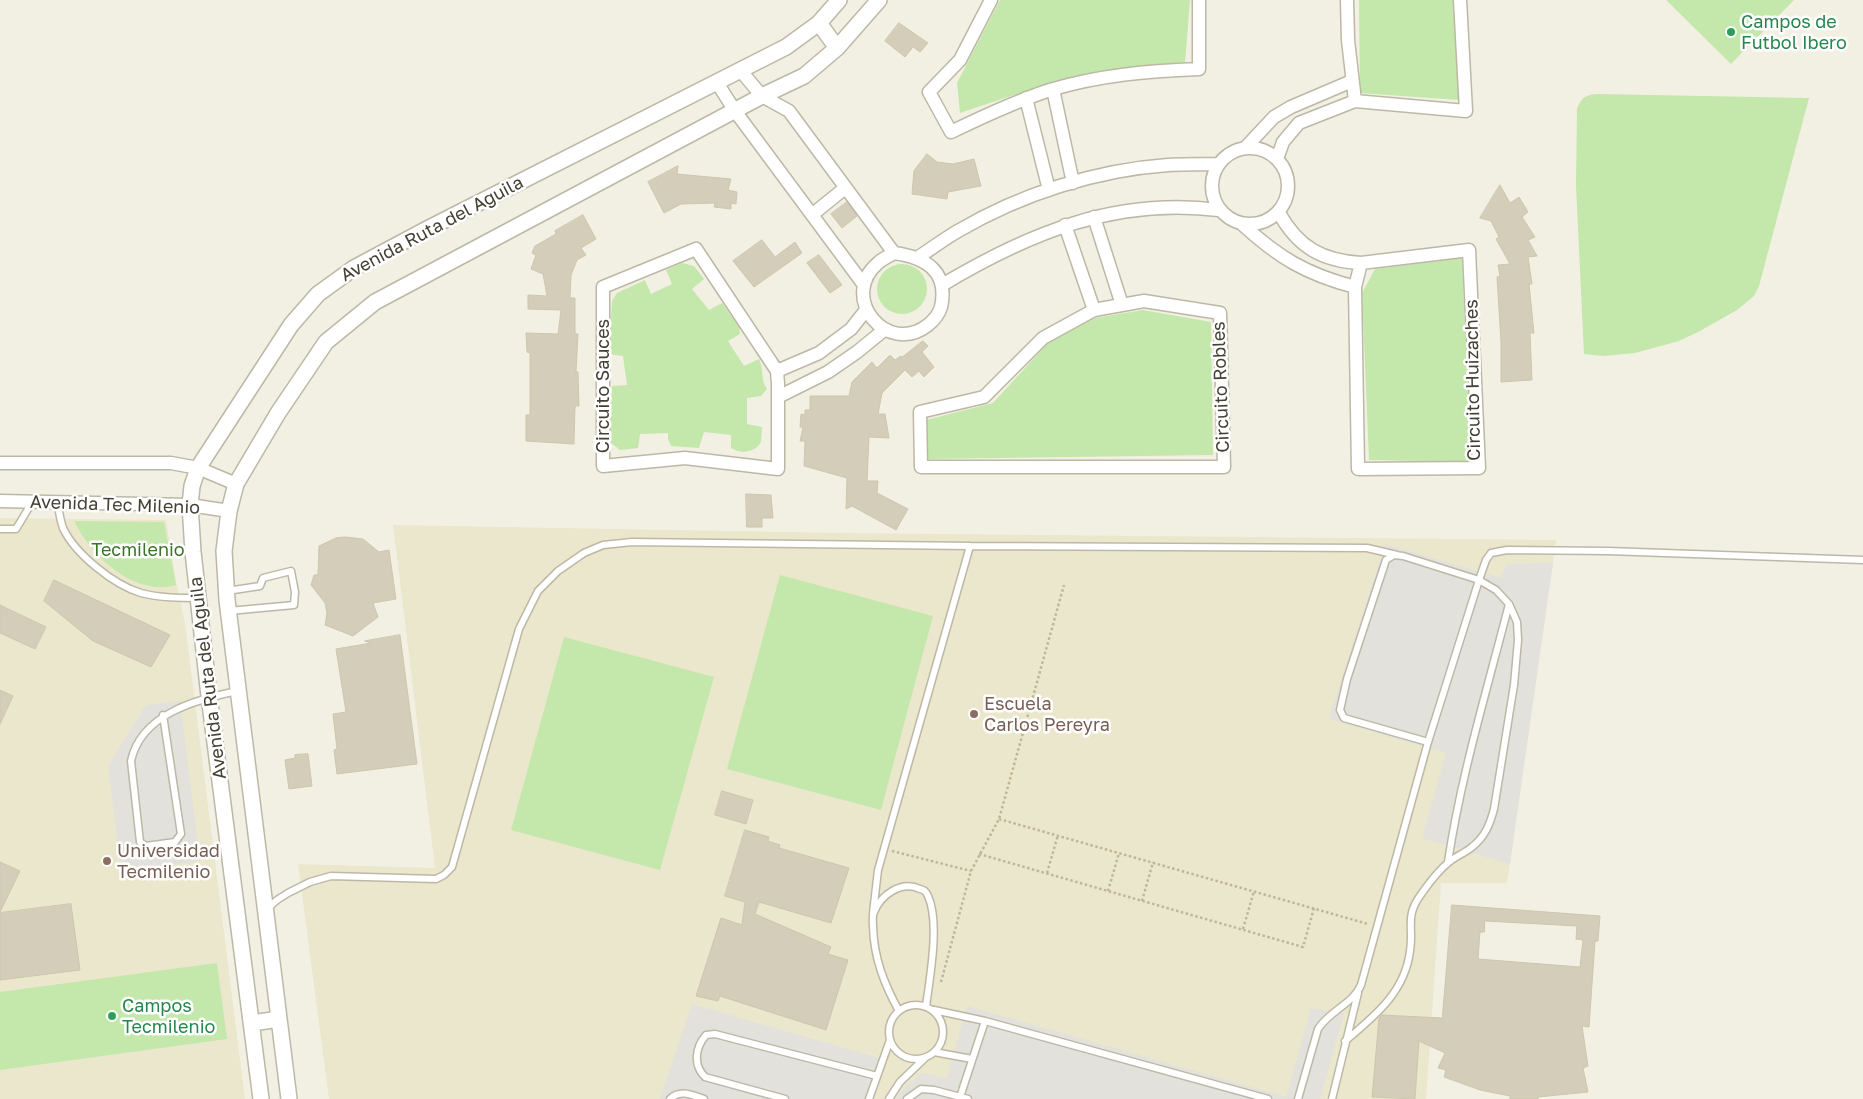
<!DOCTYPE html>
<style>
body{margin:0}
canvas{display:block;background:#f2f0e3}
</style>
<canvas width="1863" height="1099"></canvas>
<script>
const g = document.querySelector('canvas').getContext('2d');
g.lineJoin = 'round';
function fillPath(path, color) { g.fillStyle = color; g.fill(path, 'evenodd'); }
function strokePath(path, color, width, dash) { g.strokeStyle = color; g.lineWidth = width; g.lineCap = dash ? 'butt' : 'round'; g.setLineDash(dash || []); g.stroke(path); }
function write(font, color, halo, rows, align = 'center') {
  g.font = font + ' "Golos Text",sans-serif'; g.lineWidth = 5; g.setLineDash([]); g.textBaseline = 'middle'; g.strokeStyle = halo; g.fillStyle = color; for (const [text, x, y, turn = 0] of rows) {
    g.save(); g.translate(x, y); g.rotate((+turn || 0) * Math.PI / 180); g.textAlign = isNaN(turn) ? turn : align; if (halo) g.strokeText(text, 0, 0); g.fillText(text, 0, 0); g.restore();
  }
}
fillPath(new Path2D(`
 M0 518 166 520 177 586 185 623 245 1099H0Z
 M393 525 842 533 1556 540 1507 883H1441L1426 1099H329L298 864 435 868Z`), '#ebe7cd');
fillPath(new Path2D(`
 M1000 0H1190L1185 62 1056 81 960 113 957 83Z
 M1359 0H1455L1459 100 1360 93Z
 M1666 0H1794L1731 64Z
 M1597 94 1809 98 1759 286 1754 296 1737 310 1700 331 1679 341 1635 353 1603 356 1584 354 1576 186 1577 109C1581 98 1585 95 1597 94Z
 M1462 258 1471 462 1369 460 1362 293 1375 269Z
 M682 263 694 266 704 279 692 289 709 310 722 303 739 327 740 334 728 341 744 366 759 359C764 369 760 379 767 389L761 396 747 398V424L762 427 761 442C755 453 740 454 731 448V435L704 432 699 448 671 446 668 439V433L640 434 638 448 620 450 611 443 610 436 612 386 627 385 623 356 609 354 612 301 617 293 645 280 651 294 672 284 666 270Z
 M877 289a25 25 0 1 1 50 0a25 25 0 1 1-50 0Z
 M1143 310 1211 322 1213 455 928 459 926 420 993 403 1047 344 1095 318Z
 M74 521 164 522 176 585C134 597 91 556 74 521Z
 M780 575 933 616 881 810 727 769Z
 M564 637 714 677 660 870 511 830Z
 M217 963 227 1039 0 1070V992Z`), '#c4e7ab');
fillPath(new Path2D(`
 M1385 544 1501 578 1507 564 1553 563 1510 864 1422 838 1446 753 1329 719Z
 M180 701 200 861 121 871 108 766 146 705Z
 M692 1004 879 1058 865 1099H660Z
 M967 1006 1286 1097 1311 1008 1344 1014 1320 1099H897L898 1094 921 1073 947 1078Z`), '#e2e1dc');
const building = new Path2D(`
 M899 23 928 43 920 52 913 47 905 57 885 41Z
 M927 154 937 162 953 164 974 159 981 186 948 192 947 199 912 194 914 171Z
 M678 166 677 174 731 179 728 190 737 192 736 204 731 203V209L714 207 715 203 681 204 664 213 648 182Z
 M1500 185 1510 203 1519 197 1528 212 1522 217 1535 237 1528 240 1537 256 1528 257 1532 284H1529L1534 333H1530L1532 380 1501 382V342L1497 277 1500 276 1498 265 1510 264 1496 239 1499 237 1491 221 1480 218Z
 M847 202 857 216 842 228 831 214Z
 M583 215 596 239 581 248 586 255 577 260 571 275 570 298H575V334H578L576 372H578L579 406H575L574 444 526 441V415H530V353L527 352 526 333 558 334 561 310 528 309V295L547 296 543 274 531 269 536 255 532 253 535 246 556 234 555 231Z
 M762 240 775 257 795 242 802 253 754 287 733 261Z
 M819 255 842 285 830 293 807 263Z
 M923 341 928 346 922 352 934 367 924 377 919 371 912 377 905 370 882 393 878 414H885L889 438 869 437 867 481H878L877 493 908 509 896 530 852 506 846 509 847 478 804 466 805 441H800L803 427H800L801 414 805 415V410H810V396H849L852 382 872 362 877 368 890 355 895 360 901 356 902 357Z
 M746 494 771 495 773 518H762V527H747Z
 M345 537 363 539 379 552 389 550 396 599 373 603 378 617 353 636 325 625 327 613 325 603 311 585 314 575H318L319 546 336 538Z
 M54 580 170 635 151 667 93 641 44 601Z
 M0 605 46 627 35 649 0 633Z
 M400 635 417 764 337 774 334 750 337 749 333 714 346 712 336 649 371 643 365 641Z
 M0 690 13 696 0 724Z
 M308 754 312 786 289 789 285 760 295 758V755Z
 M722 791 753 800 746 824 715 815Z
 M745 830 769 837 768 841 780 845 779 848 849 868 831 923 759 902 755 914 831 947 828 954 848 960 826 1030 720 996 718 1001 696 996 721 918 742 925 745 902 725 896Z
 M0 862 20 871 0 912Z
 M71 904 80 970 0 980V913Z
 M1452 905 1600 916 1598 941H1595L1589 1027 1582 1026 1588 1066 1583 1068 1588 1092 1538 1097V1099H1510V1096L1480 1090 1444 1077 1446 1070 1438 1068 1445 1053 1419 1041 1415 1099 1372 1097 1379 1018 1382 1015 1442 1018ZM1485 921 1577 926 1576 939 1583 940 1580 967 1478 959 1480 932H1484Z`);
fillPath(building, '#d3cdb9');
strokePath(building, '#cec6ac', 1);
const service = new Path2D(`
 M57 502C59 510 60 520 63 528 75 554 114 585 141 593 160 598 180 598 199 598
 M0 529H16L33 501
 M227 591 260 586 263 578 291 571 295 592 294 605 229 611
 M163 715 181 834 175 842 146 846 140 842 131 761C141 714 197 699 238 691
 M1448 862C1461 775 1487 690 1509 604
 M267 909 277 900 288 893 310 882 331 876 436 879 444 875 452 867 519 629 538 591 558 571 584 553 603 545 632 542 970 546
 M873 913 878 870 970 546 1367 548 1397 555
 M889 1032a27 27 0 1 1 54 0a27 27 0 1 1-54 0Z
 M934 1010 985 1021 1268 1099
 M899 1011C884 984 874 958 873 927 873 923 872 916 874 912 881 895 901 880 920 889 924 890 926 891 928 896 940 922 930 977 926 1006
 M1345 1041C1375 1016 1405 992 1410 951 1414 926 1404 917 1422 893 1429 883 1439 870 1449 862 1456 856 1465 853 1472 847 1485 837 1490 824 1494 809L1514 685 1518 640 1517 622 1509 604 1496 590 1479 580 1403 556 1394 555 1386 560 1347 679 1340 710 1344 718 1428 742
 M934 1052 972 1059
 M960 1097 985 1021
 M670 1099C680 1089 692 1095 704 1099
 M785 1099 705 1077C693 1065 695 1048 706 1035L715 1034 877 1076
 M869 1099 890 1040
 M889 1099 900 1082 926 1057
 M907 1099 921 1089 934 1090 968 1099
 M1298 1099 1318 1029C1329 1011 1353 1004 1361 985L1428 742 1479 580 1486 560 1491 553 1507 550 1608 551 1863 560
 M1332 1099 1358 993`);
const minor = new Path2D(`
 M991 0 960 60 929 92 951 132C984 116 1016 101 1050 90 1099 75 1149 71 1199 69V0
 M1347 0 1348 40 1355 101
 M740 70 762 96 789 111 894 253
 M716 81 735 111 864 285
 M1053 89 1073 183
 M1026 98 1049 190
 M1212 186a38 38 0 1 1 76 0a38 38 0 1 1-76 0Z
 M1245 148 1274 117 1291 107 1352 81
 M1277 159 1283 142 1299 123 1355 101 1466 111 1460 0
 M1279 213C1298 247 1322 261 1361 263L1469 250 1479 468 1358 469 1355 287 1361 263
 M813 214 845 188
 M1094 217 1122 305
 M1242 224C1279 258 1306 274 1355 287
 M1065 225 1094 310
 M696 249 777 371 778 384V469L685 458 603 466V287Z
 M894 253C925 257 949 271 941 307 939 314 934 320 928 325 887 357 838 297 878 263 882 259 889 256 894 253Z
 M917 258C931 249 944 239 958 231 1021 194 1096 170 1168 165 1185 164 1202 164 1218 164
 M942 285C1029 233 1116 197 1219 210
 M1144 301 1220 313 1224 467H921L920 412 984 397 1043 338 1094 310Z
 M777 371 819 353 851 329 866 310
 M778 397 828 372 857 352 884 330
 M0 463H171L198 468 236 484
 M0 501 190 505 229 511`);
const tertiary = new Path2D(`
 M819 23 837 48
 M252 1023 279 1019
 M261 1099 209 696 193 552 190 505 192 486 198 468 291 325 318 294 354 268 429 228 786 47 819 23 839 0
 M289 1099 227 600 224 551 229 511 236 484 278 413 326 342 375 302 762 96 804 76 837 48 879 0`);
strokePath(service, '#bdb8a6', 9);
strokePath(minor, '#bdb8a6', 15);
strokePath(tertiary, '#bdb8a6', 18);
strokePath(new Path2D(`
 M999 819 1368 924
 M892 851 971 871
 M979 854 1303 947 1314 908
 M1047 873 1058 835
 M1108 891 1119 853
 M1142 901 1153 862
 M1243 929 1254 891
 M941 982 971 871 999 819 1064 585`), '#bfb697', 2.5, [2.5, 2.5]);
strokePath(service, '#fff', 6);
strokePath(minor, '#fff', 12);
strokePath(tertiary, '#fff', 15);
for (const [x, y, r, color] of [
 [1731,32,5,"#2e9e5b"],
 [974,714,5,"#8d6e63"],
 [107,861,5,"#8d6e63"],
 [112,1016,5,"#2e9e5b"]
]) { const dot = new Path2D(); dot.arc(x, y, r, 0, 2 * Math.PI); g.fillStyle = color; g.fill(dot); strokePath(dot, '#fff', 2); }
write('18px', '#27864d', '#fff', [
 ["Campos de",1741,22],
 ["Futbol Ibero",1741,43],
 ["Campos",122,1006],
 ["Tecmilenio",122,1027]
], 'left');
write('18px', '#444034', '#fff', [
 ["Avenida Ruta del Aguila",432,229,-28],
 ["Circuito Huizaches",1473,380,-91],
 ["Circuito Sauces",603,386,-90],
 ["Circuito Robles",1221,387,-92],
 ["Avenida Tec Milenio",115,505,2],
 ["Avenida Ruta del Aguila",208,678,-97]
]);
write('18px', '#3a7527', '#fff', [
 ["Tecmilenio",138,550]
]);
write('18px', '#785e54', '#fff', [
 ["Escuela",984,704],
 ["Carlos Pereyra",984,725],
 ["Universidad",117,851],
 ["Tecmilenio",117,872]
], 'left');
</script>
